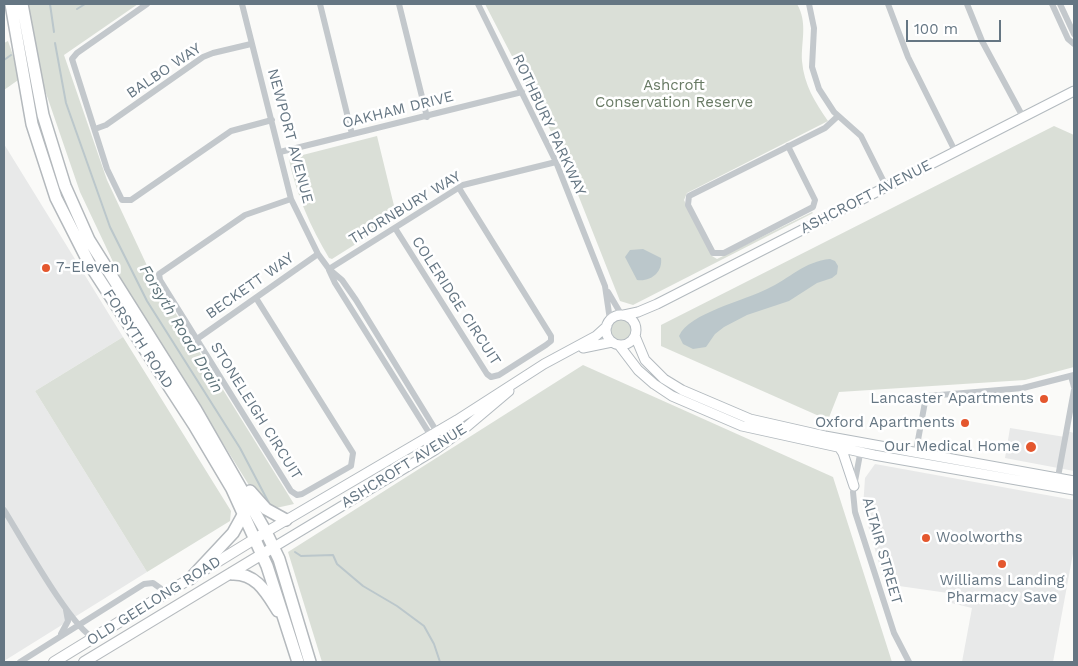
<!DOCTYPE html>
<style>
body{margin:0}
#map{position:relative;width:1078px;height:666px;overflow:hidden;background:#fafaf8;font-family:"Work Sans",sans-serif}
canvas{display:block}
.frame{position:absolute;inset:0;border:5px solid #657683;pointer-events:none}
.scale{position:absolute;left:906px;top:20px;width:95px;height:22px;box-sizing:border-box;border:2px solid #657683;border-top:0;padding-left:6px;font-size:15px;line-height:18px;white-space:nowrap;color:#657683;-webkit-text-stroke:4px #fff;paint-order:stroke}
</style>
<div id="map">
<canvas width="1078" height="666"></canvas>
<div class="frame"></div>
<div class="scale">100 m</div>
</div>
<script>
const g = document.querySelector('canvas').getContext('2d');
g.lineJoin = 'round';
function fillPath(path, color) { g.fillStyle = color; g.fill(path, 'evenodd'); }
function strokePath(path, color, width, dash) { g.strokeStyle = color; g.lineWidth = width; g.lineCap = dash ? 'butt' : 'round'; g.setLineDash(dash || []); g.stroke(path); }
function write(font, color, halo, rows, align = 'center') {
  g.font = font + ' "Work Sans",sans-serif'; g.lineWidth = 5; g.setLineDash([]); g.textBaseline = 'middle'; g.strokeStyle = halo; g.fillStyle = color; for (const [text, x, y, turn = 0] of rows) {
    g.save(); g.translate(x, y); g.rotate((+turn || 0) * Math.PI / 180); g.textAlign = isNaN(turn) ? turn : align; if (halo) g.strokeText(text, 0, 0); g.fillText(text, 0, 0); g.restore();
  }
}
fillPath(new Path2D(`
 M4 144 123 337 35 391 147 572 4 661Z
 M1010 428 1065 437 1067 431 1074 433V471L1005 458Z
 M875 464 1074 500V548L1053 662H962L972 608 947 602 948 593 885 584 863 508 865 478Z`), '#e8e9e9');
fillPath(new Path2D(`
 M26 4H138L64 55 107 180 150 272 294 504 276 508 257 498 123 283 80 192 37 67Z
 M485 4H797C808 23 801 41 802 61 804 85 815 102 828 121L687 193 684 200 712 256 717 259 812 212 813 213 633 305 620 301 560 149Z
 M8 41 21 78 4 90V43Z
 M1054 126 1074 135V367L1025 380 839 392 828 420 661 346V325Z
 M377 136 397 218 332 259 329 258C310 226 297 196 289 160L291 158Z
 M611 330a10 10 0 1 1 20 0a10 10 0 1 1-20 0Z
 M123 337 231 511 230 521 147 572 35 391Z
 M583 365 833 477 892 662H322L288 552Z`), '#dadfd7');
fillPath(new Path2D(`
 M643 249 661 258C663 272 651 282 637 280L625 257 630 250Z
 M830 259 835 261 838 266 837 274 832 278 817 283 789 301 747 315 724 327 715 334 706 347 693 349 683 344 679 336C689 313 746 300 767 289 789 279 805 261 830 259Z`), '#bbc7cb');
strokePath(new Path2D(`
 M50 4 54 32
 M77 9 85 4
 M55 43 66 103 110 227 147 301 240 448 270 505
 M4 60 11 55
 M295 552 301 556 333 555 337 564 363 586 397 606 424 626 434 644 440 662`), '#bbc7cb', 2);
const secondary = new Path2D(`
 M606 330a15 15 0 1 1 30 0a15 15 0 1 1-30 0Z
 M624 315 638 312 657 304 1074 91
 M635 336 645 360 664 379 682 390 750 419 825 436 1074 481
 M619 345 638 370 654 384 672 396 742 426 874 455 1074 490
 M583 348 612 342
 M839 447 843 453 854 486
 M266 532 457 420 544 364 596 336 607 326
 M274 547 435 450 464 429 509 391`);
const primary = new Path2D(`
 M54 662 266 532
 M84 662 274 547`);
const highway = new Path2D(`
 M11 4 32 124 56 198 90 265 194 425 232 489 267 566 298 662
 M22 4 43 115 65 186 89 240 196 410 266 532 279 559 310 662
 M250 491 266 509 286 520
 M232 574C256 573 266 592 278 611
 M190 579 233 533 243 515`);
strokePath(secondary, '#b3babf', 11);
strokePath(primary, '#b5babe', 12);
strokePath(highway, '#b4b9bd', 14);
strokePath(new Path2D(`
 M147 4 77 53 72 59 107 169 122 200H131L231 131 272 120
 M242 4 291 199 318 254 329 269 342 280 356 300 437 432
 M320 4 352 134
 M399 4 427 117
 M478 4 556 162 605 286 610 320
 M809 4 814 28 812 67 819 89 834 112 861 136 886 186
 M888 4 908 57 955 151
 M967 4 982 41 1023 117
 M1052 4 1068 39 1074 44
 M1060 4 1074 34
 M95 129 106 125 203 57 213 53 251 44
 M788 146 815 200 813 207 724 253H713L688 205 689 196 825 128 838 116
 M280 152 522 92
 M395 228 487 374 491 377 499 375 546 345 551 341V336L459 188
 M329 269 463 185 556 162
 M329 270 335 283 431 436
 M608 292 621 314
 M256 298 353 453 351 466 302 494 297 495 291 491 160 280 159 274 245 215 291 199
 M197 339 318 254
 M1071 376 1074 387
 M861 449 853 492 855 512 894 633 909 662
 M916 451 925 402 928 396 1023 388 1074 375
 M1058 477 1074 390
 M4 510C20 535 71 628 94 638
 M61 634 68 621 66 610
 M20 662 144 584 153 583 167 593`), '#c3c8cc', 6);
strokePath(secondary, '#fff', 9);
strokePath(primary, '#fff', 10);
strokePath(highway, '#fff', 11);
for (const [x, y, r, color] of [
 [46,268,5,"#e4572e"],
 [1044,399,5,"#e4572e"],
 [965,423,5,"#e4572e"],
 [1031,447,6,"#e4572e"],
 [926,538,5,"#e4572e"],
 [1002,564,5,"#e4572e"]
]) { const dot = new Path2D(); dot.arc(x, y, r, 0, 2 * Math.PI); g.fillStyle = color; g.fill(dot); strokePath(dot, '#fff', 2); }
write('15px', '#657683', '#fff', [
 ["BALBO WAY",164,71,-34],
 ["OAKHAM DRIVE",398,110,-14],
 ["ROTHBURY PARKWAY",549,125,65],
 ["NEWPORT AVENUE",290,136,75],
 ["ASHCROFT AVENUE",866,197,-27],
 ["THORNBURY WAY",405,208,-31],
 ["BECKETT WAY",250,286,-35],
 ["COLERIDGE CIRCUIT",456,301,57],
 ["FORSYTH ROAD",138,339,57],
 ["STONELEIGH CIRCUIT",256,411,58],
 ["ASHCROFT AVENUE",404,466,-32],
 ["ALTAIR STREET",882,551,74],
 ["OLD GEELONG ROAD",154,601,-32]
]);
write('15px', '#687a64', '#fff', [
 ["Ashcroft",674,86],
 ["Conservation Reserve",674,103]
]);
write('15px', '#657683', '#fff', [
 ["7-Eleven",56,268,"left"],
 ["Lancaster Apartments",1034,399],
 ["Oxford Apartments",955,423],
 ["Our Medical Home",1020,447],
 ["Woolworths",936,538,"left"],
 ["Williams Landing",1002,581,"center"],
 ["Pharmacy Save",1002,598,"center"]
], 'right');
write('italic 16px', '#60757c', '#fff', [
 ["Forsyth Road Drain",181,329,59]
]);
</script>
